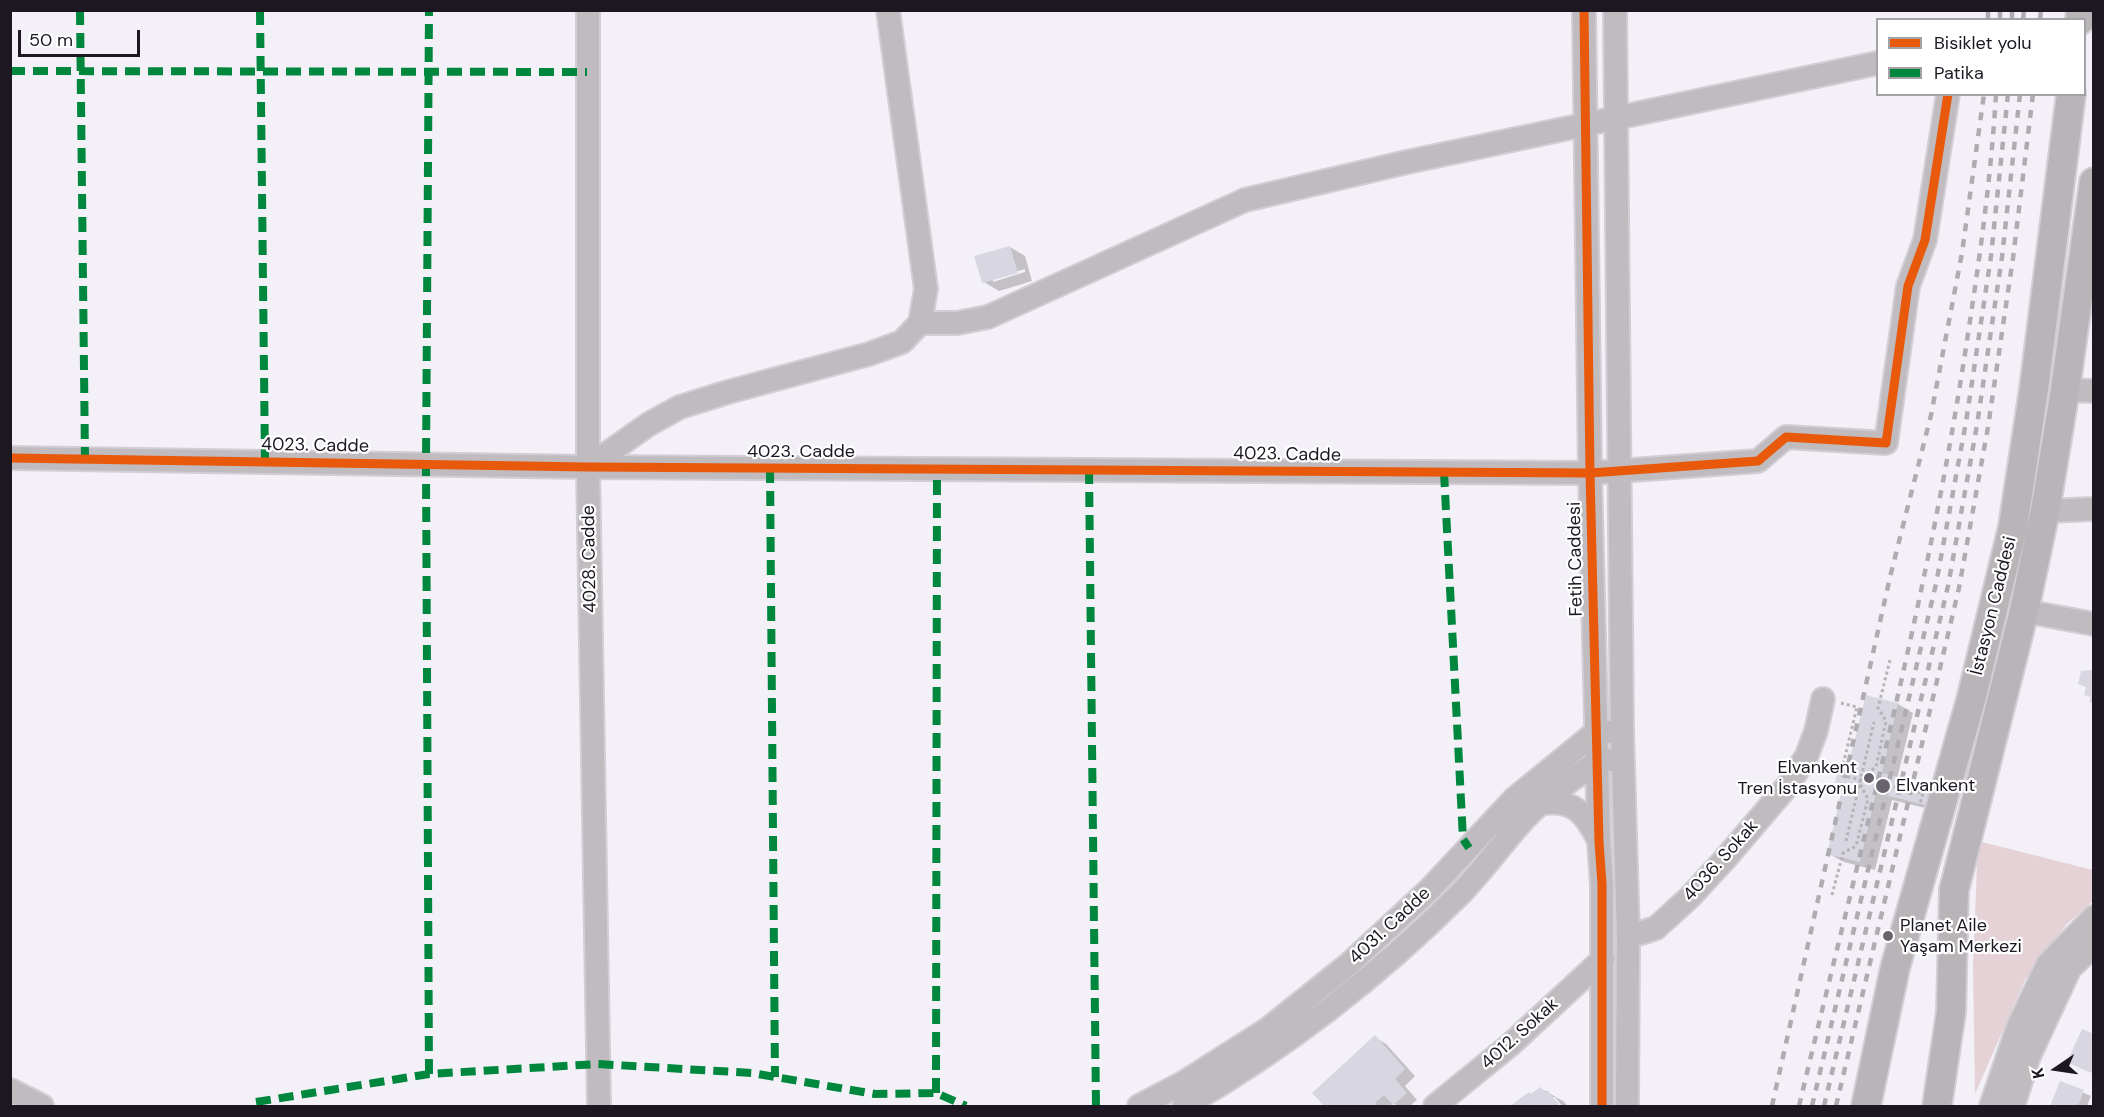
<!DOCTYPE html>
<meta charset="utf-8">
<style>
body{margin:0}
#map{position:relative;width:2104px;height:1117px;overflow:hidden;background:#f4f0f8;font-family:"DM Sans",sans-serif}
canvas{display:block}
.frame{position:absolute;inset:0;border:12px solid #1c1720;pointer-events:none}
.legend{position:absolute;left:1876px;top:18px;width:210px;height:78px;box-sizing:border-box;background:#fff;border:2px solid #a4a2a6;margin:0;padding:8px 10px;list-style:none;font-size:18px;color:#1c1720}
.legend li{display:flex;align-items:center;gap:12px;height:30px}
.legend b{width:30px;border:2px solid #a4a2a6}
.north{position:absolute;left:2026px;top:1039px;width:60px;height:60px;-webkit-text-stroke:4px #fff;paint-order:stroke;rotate:257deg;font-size:16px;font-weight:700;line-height:24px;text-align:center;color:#1c1720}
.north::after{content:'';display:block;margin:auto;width:21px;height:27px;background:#1c1720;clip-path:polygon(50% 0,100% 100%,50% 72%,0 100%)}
.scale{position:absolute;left:18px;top:30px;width:122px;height:27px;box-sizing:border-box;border:3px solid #1c1720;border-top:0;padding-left:8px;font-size:18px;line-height:21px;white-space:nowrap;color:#1c1720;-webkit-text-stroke:4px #fff;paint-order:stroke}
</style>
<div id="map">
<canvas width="2104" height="1117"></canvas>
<div class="frame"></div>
<ul class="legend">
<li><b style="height:8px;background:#e8590c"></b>Bisiklet yolu</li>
<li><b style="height:8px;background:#00873e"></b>Patika</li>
</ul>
<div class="north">K</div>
<div class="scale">50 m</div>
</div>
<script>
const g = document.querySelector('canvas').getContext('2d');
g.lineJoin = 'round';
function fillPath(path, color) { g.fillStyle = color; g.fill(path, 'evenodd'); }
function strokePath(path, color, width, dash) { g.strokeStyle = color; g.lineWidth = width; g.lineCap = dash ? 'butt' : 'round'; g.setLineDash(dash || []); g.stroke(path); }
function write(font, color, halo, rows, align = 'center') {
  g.font = font + ' "DM Sans",sans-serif'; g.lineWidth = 4.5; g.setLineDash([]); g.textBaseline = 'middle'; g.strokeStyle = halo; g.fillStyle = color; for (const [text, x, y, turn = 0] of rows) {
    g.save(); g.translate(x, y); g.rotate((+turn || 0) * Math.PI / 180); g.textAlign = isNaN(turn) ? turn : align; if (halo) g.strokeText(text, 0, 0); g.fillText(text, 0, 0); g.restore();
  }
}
fillPath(new Path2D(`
 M1978 841 2093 870 2094 900 2067 924 2025 980 1975 1094 1973 965Z`), '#e4d2d6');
fillPath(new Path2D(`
 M1010 247 1025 256 1032 281 999 291 984 282ZM1025 269V272L993 282V278Z
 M1867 696 1898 704 1913 713 1897 779 1930 787 1946 796 1942 812 1892 800 1875 870 1844 862 1829 854 1844 787 1836 783 1849 768Z
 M1375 1037 1386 1044 1415 1076 1405 1086 1417 1100 1410 1106H1398L1393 1103 1390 1106H1326L1314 1093Z
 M2061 1083 2091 1096 2087 1106H2052Z
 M1540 1088 1563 1101 1568 1106H1562L1555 1097H1551L1559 1106H1512L1529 1093 1532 1095Z`), '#0003');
fillPath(new Path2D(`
 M1010 246 1018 273 982 283 974 256Z
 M2094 666V703L2089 702 2091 697 2084 695 2086 687 2078 684 2081 671 2091 670Z
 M1866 695 1898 703 1882 773 1931 786 1926 805 1876 793 1860 862 1827 854 1843 785 1835 783 1839 764 1848 766Z
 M2082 1029 2094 1034V1068L2091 1073 2067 1062Z
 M1375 1035 1405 1069 1395 1079 1407 1093 1393 1105 1384 1095 1375 1103 1378 1106H1324L1312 1093Z
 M2060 1081 2084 1090 2078 1106H2050Z
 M1540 1087 1545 1092 1547 1090 1559 1104 1556 1106H1510L1529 1092 1531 1094Z`), '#d8d6e0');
const minor = new Path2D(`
 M588 10V467L599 1106
 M1584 10 1590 473 1599 842 1602 884V1106
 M1615 10 1622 731 1628 937 1627 1106
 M920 323H957L988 317 1245 200 1407 162 1878 63
 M2065 390 2094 391
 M10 458 588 467 1590 473 1758 461 1786 437 1886 443 1908 286 1925 240 1948 94
 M588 467 649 424 680 407 728 392 869 354 902 342 920 323 926 289 888 10
 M2045 511 2094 509
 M2024 611 2094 624
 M1543 803C1575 799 1586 815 1599 841
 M1628 937 1656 928 1690 897 1725 859 1789 784 1807 755 1816 731 1823 699
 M10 1090 42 1106
 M1139 1106 1183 1083 1268 1029 1348 965 1429 890 1514 799 1596 732H1608
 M1184 1106C1285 1048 1378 976 1461 893 1485 868 1505 839 1529 814 1547 796 1576 777 1598 761L1609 760
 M1435 1106 1510 1045 1603 959
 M1991 1106 2018 1027 2048 964 2094 917
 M2013 1106 2029 1056 2070 968 2094 945`);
const major = new Path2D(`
 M2080 20 2081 10
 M1866 1106 1895 968 1971 700 2013 527 2034 389 2071 94
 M1937 1106 1951 1012 1954 890 2024 611 2045 511 2065 390 2094 182`);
strokePath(minor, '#d1ced5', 26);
strokePath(major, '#d1ced5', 32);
strokePath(new Path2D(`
 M1841 703 1857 707 1843 765
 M1862 777 1876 767 1886 721 1878 708 1890 660
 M1846 841 1874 722
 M1832 895 1843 853 1856 846 1868 799 1860 784`), '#b6b2b6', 3, [3, 3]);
strokePath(minor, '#bfbbbe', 22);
strokePath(major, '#b9b4b8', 28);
strokePath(new Path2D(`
 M1988 20V10
 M2000 20V10
 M2012 20V10
 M2023 20 2024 10
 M2040 20 2041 10
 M1772 1106 1890 577 1931 415 1962 253 1984 94
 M1799 1106C1859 854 1927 603 1966 347 1979 263 1991 179 1996 94
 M1812 1106 1936 584 1966 422 1991 256 2008 94
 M1824 1106 1948 586 1977 425 2002 257 2020 94
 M1836 1106 1959 588 1988 427 2013 258 2033 94`), '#afacb1', 4.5, [8, 8]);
strokePath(new Path2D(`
 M1843 765 1840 775 1923 793 1920 804`), '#b6b2b6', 3, [3, 3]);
strokePath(new Path2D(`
 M80 10 85 459
 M260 10 265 462
 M10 71 587 72
 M770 468 775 1077
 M1089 469 1096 1106
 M1444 472 1463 839 1469 848
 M429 1074 426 465 429 10
 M936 1093 937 469
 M256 1102 429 1074 598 1064 752 1073 875 1094 936 1093 966 1106`), '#00873e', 8, [15, 8]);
strokePath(new Path2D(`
 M1584 10 1590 473 1599 842 1602 884V1106
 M10 458 588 467 1590 473 1758 461 1786 437 1886 443 1908 286 1925 240 1948 94`), '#e8590c', 9);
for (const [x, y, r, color] of [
 [1869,778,6,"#68636c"],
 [1883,786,8,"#68636c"],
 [1888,936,6,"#68636c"]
]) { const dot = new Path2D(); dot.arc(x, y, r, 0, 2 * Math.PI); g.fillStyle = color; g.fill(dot); strokePath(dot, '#fff', 2); }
write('18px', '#1c1720', '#fff', [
 ["4023. Cadde",315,446,1],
 ["4023. Cadde",801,452],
 ["4023. Cadde",1287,455,1],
 ["4028. Cadde",590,559,-91],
 ["Fetih Caddesi",1576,559,-91],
 ["İstasyon Caddesi",1994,606,-76],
 ["4036. Sokak",1721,861,-48],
 ["4031. Cadde",1390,926,-43],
 ["4012. Sokak",1520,1034,-42]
]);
write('18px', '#1c1720', '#fff', [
 ["Elvankent",1857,768,"right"],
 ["Tren İstasyonu",1857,789,"right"],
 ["Elvankent",1896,786],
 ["Planet Aile",1900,926],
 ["Yaşam Merkezi",1900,947]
], 'left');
</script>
